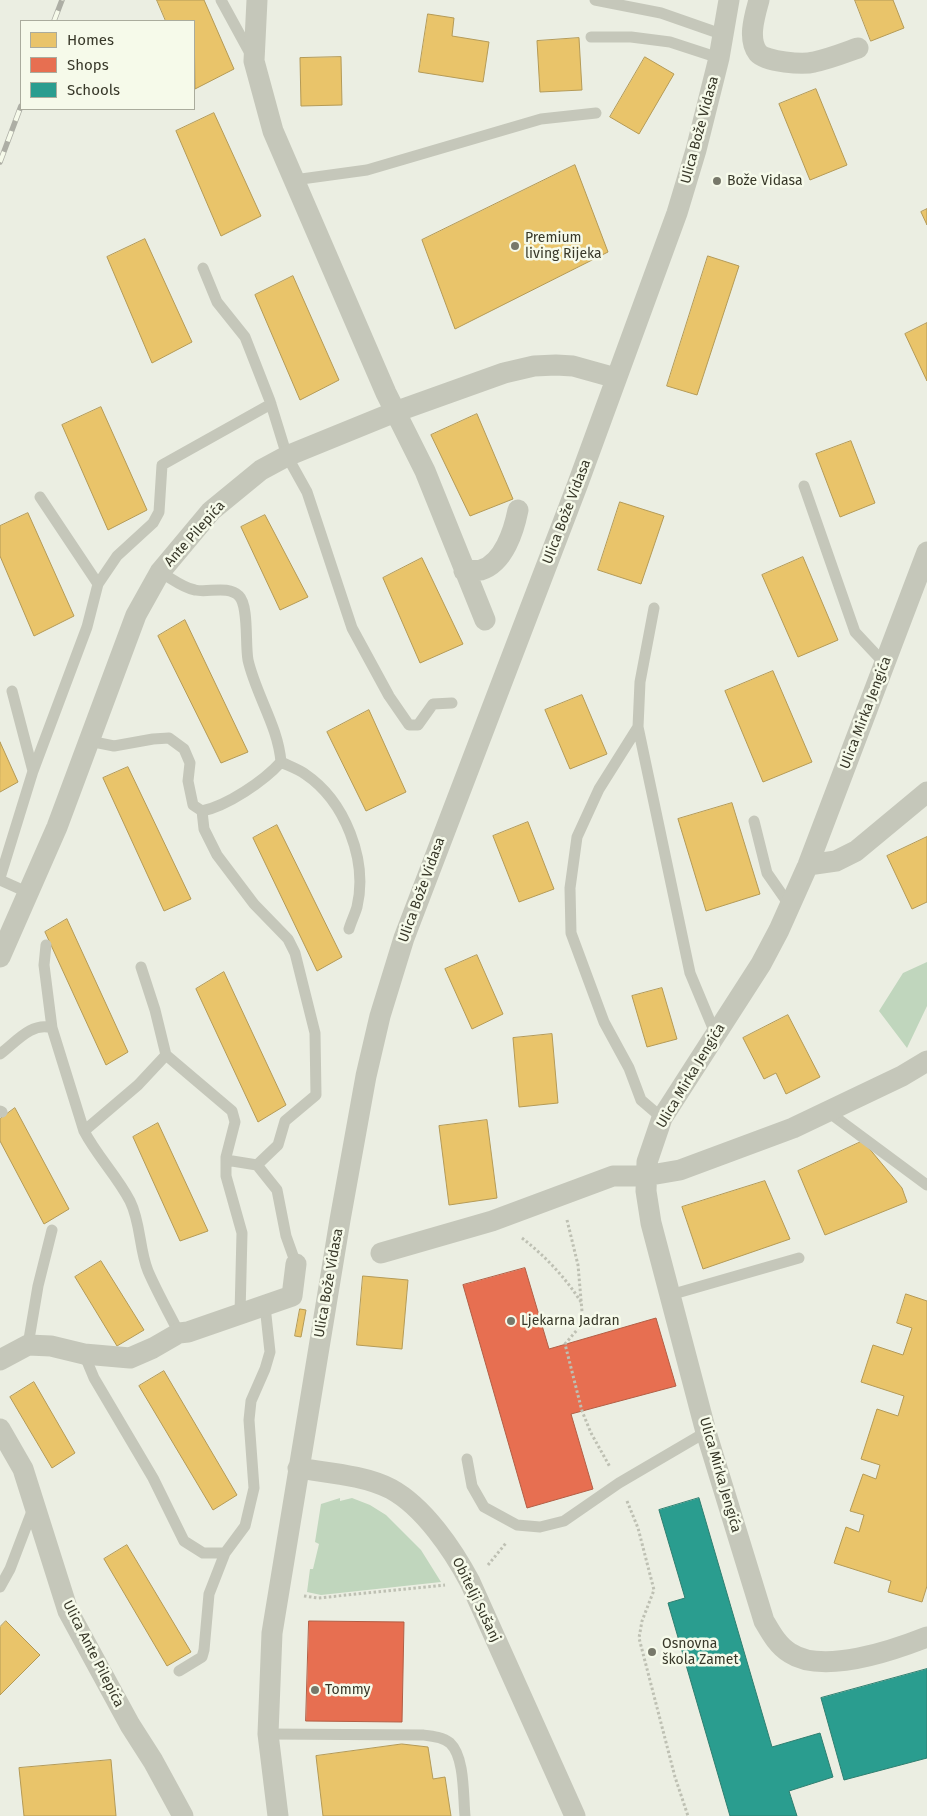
<!DOCTYPE html>
<meta charset="utf-8">
<style>
body{margin:0}
#map{position:relative;width:927px;height:1816px;overflow:hidden;background:#ebeee2;font-family:"Fira Sans",sans-serif}
canvas{display:block}
.legend{position:absolute;left:20px;top:20px;width:175px;height:90px;box-sizing:border-box;background:#f6faea;border:1px solid #aaac9d;margin:0;padding:6px 9px;list-style:none;font-size:15px;color:#383829}
.legend li{display:flex;align-items:center;gap:10px;height:25px}
.legend b{width:25px;border:1px solid #aaac9d}
</style>
<div id="map">
<canvas width="927" height="1816"></canvas>
<ul class="legend">
<li><b style="height:14px;background:#e9c46a"></b>Homes</li>
<li><b style="height:14px;background:#e76f51"></b>Shops</li>
<li><b style="height:14px;background:#2a9d8f"></b>Schools</li>
</ul>
</div>
<script>
const g = document.querySelector('canvas').getContext('2d');
g.lineJoin = 'round';
function fillPath(path, color) { g.fillStyle = color; g.fill(path, 'evenodd'); }
function strokePath(path, color, width, dash) { g.strokeStyle = color; g.lineWidth = width; g.lineCap = dash ? 'butt' : 'round'; g.setLineDash(dash || []); g.stroke(path); }
function write(font, color, halo, rows, align = 'center') {
  g.font = font + ' "Fira Sans",sans-serif'; g.lineWidth = 5; g.setLineDash([]); g.textBaseline = 'middle'; g.strokeStyle = halo; g.fillStyle = color; for (const [text, x, y, turn = 0] of rows) {
    g.save(); g.translate(x, y); g.rotate((+turn || 0) * Math.PI / 180); g.textAlign = isNaN(turn) ? turn : align; if (halo) g.strokeText(text, 0, 0); g.fillText(text, 0, 0); g.restore();
  }
}
fillPath(new Path2D(`
 M927 962V1006L907 1048 879 1011 903 973Z
 M340 1498V1501L352 1498 370 1505 386 1515 421 1550 441 1582 321 1595 307 1592 310 1569H313L319 1544 315 1542 321 1504Z`), '#c0d6bd');
const homes = new Path2D(`
 M157 0H204L234 69 195 89 194 21H166Z
 M855 0H893L904 28 871 41Z
 M428 14 454 18 452 36 489 42 483 82 419 72Z
 M579 38 582 90 540 92 537 41Z
 M341 57 342 105 301 106 300 58Z
 M645 57 674 74 639 134 610 117Z
 M816 89 847 165 810 180 779 104Z
 M214 113 261 216 221 236 176 131Z
 M575 165 608 252 455 329 422 240Z
 M927 209V225L921 212Z
 M145 239 192 342 152 363 107 257Z
 M708 256 739 266 697 395 667 386Z
 M293 276 339 380 300 400 255 295Z
 M927 323V381L905 334Z
 M101 407 147 510 108 530 62 425Z
 M477 414 513 499 470 516 431 435Z
 M851 441 875 503 840 517 816 454Z
 M620 502 664 516 641 584 598 570Z
 M28 513 74 616 34 636 0 556V526Z
 M265 515 308 597 280 610 241 527Z
 M803 557 838 640 798 657 762 575Z
 M422 558 463 644 420 663 383 578Z
 M185 620 248 752 221 763 158 636Z
 M773 671 812 762 763 782 725 691Z
 M582 695 607 754 570 769 545 710Z
 M369 710 406 792 366 811 327 732Z
 M0 742 18 782 0 792Z
 M128 767 191 899 164 911 103 778Z
 M732 803 760 894 706 911 678 819Z
 M528 822 554 889 519 902 493 836Z
 M277 825 342 957 317 971 253 838Z
 M927 837V902L912 909 887 856Z
 M67 919 128 1052 106 1065 45 932Z
 M477 955 503 1014 472 1029 445 969Z
 M224 972 286 1105 258 1122 196 989Z
 M662 988 677 1039 647 1047 632 996Z
 M788 1015 820 1077 786 1094 776 1073 764 1079 743 1038Z
 M552 1034 558 1103 519 1107 513 1038Z
 M15 1108 69 1209 44 1224 0 1141V1119Z
 M487 1120 497 1198 449 1205 439 1126Z
 M158 1123 208 1231 180 1241 133 1137Z
 M863 1141 902 1188 907 1202 825 1235 798 1171Z
 M765 1181 790 1239 703 1269 682 1207Z
 M101 1261 144 1330 117 1346 75 1277Z
 M363 1276 408 1280 402 1349 357 1345Z
 M906 1294 927 1301V1586L922 1602 888 1592 891 1581 834 1563 846 1527 859 1532 864 1515 850 1511 863 1474 876 1479 880 1465 861 1459 877 1409 898 1416 904 1396 861 1382 873 1345 903 1355 912 1328 897 1323Z
 M300 1309 306 1310 301 1337 295 1336Z
 M164 1371 237 1495 213 1510 139 1386Z
 M34 1382 75 1453 52 1468 10 1397Z
 M127 1545 191 1652 167 1666 104 1559Z
 M6 1621 40 1655 0 1695V1627Z
 M402 1744 428 1747 433 1779 445 1777 451 1816H323L316 1756Z
 M111 1760 116 1816H24L19 1768Z`);
fillPath(homes, '#e9c46a');
strokePath(homes, '#b49a56', 1);
const shops = new Path2D(`
 M525 1268 549 1349 656 1318 676 1386 571 1414 593 1489 527 1508 463 1285Z
 M309 1621 404 1622 402 1722 306 1721Z`);
fillPath(shops, '#e76f51');
strokePath(shops, '#b25e45', 1);
const schools = new Path2D(`
 M699 1498 772 1747 820 1733 833 1777 789 1791 797 1816H730L668 1603 685 1598 659 1510Z
 M927 1669V1758L844 1780 821 1698Z`);
fillPath(schools, '#2a9d8f');
strokePath(schools, '#2e7f70', 1);
strokePath(new Path2D(`
 M567 1220 578 1265 583 1323 565 1344 582 1411 591 1433 610 1467
 M522 1238C545 1256 565 1277 581 1302
 M627 1501 638 1528 654 1590 642 1621 639 1638 675 1777 688 1816
 M488 1565 506 1543
 M304 1596 318 1598 445 1585`), '#bec0b3', 3, [2.5, 2.5]);
strokePath(new Path2D(`
 M221 0 251 55
 M595 0 661 13 724 35
 M591 37H631L670 42 719 58
 M294 180 367 170 541 119 596 113
 M203 268 217 302 245 337 270 401 287 456 307 492 352 628 389 696 409 725H418L433 704 452 703
 M804 486 855 632 885 664
 M40 497 98 584
 M654 608 640 682 638 727 690 973 715 1033
 M12 691 33 771
 M638 727 599 789 577 837 570 888 571 933 604 1022 629 1068 641 1100 662 1118
 M89 741 114 746 153 739 169 738 184 749 190 763 188 781 193 805 202 811C227 806 264 781 281 762 278 726 256 695 248 660 245 644 249 606 239 596 228 585 208 593 195 590 183 588 171 578 160 572
 M281 762C289 766 298 769 305 774 345 801 368 860 357 907 355 914 351 922 349 929
 M202 811 204 829 217 855 254 904 288 939 295 953 315 1033 316 1095 285 1121 278 1145 257 1165 277 1190 286 1236 296 1264
 M754 821 767 873 790 906
 M0 878 33 771 87 627 98 584 117 556 153 523 159 512 162 465 271 404
 M0 880 29 893
 M46 945 44 965 52 1028
 M141 967 155 1010 166 1055
 M0 1054C15 1043 32 1021 52 1028L84 1131C97 1156 117 1176 130 1201 141 1223 139 1249 148 1271 157 1292 169 1313 179 1333
 M0 1111 2 1112
 M827 1111 927 1185
 M84 1131 138 1085 166 1055 232 1111 235 1122 226 1157V1176L242 1233 240 1314
 M226 1160 257 1165
 M670 1295 799 1258
 M28 1345 38 1286 52 1230
 M84 1354 94 1378 153 1478 184 1541 203 1553H225L245 1526 254 1488 249 1420 251 1401 265 1369 270 1352 265 1306
 M467 1459 472 1486 484 1507 517 1525 540 1527 564 1521 619 1483 706 1432
 M0 1587 10 1569 34 1506
 M179 1671 202 1657 204 1650 209 1594 225 1553
 M268 1734 423 1735C432 1736 443 1737 450 1743 465 1757 463 1796 465 1816`), '#c5c7ba', 11);
strokePath(new Path2D(`
 M257 0 254 61 273 131 386 393 425 471 485 620
 M759 0C755 15 747 39 758 53 766 62 803 65 814 62 829 59 844 53 858 48
 M927 552 808 865 779 930 761 964 662 1118 647 1162 646 1191 651 1223 706 1432 764 1621C771 1633 778 1646 790 1653 823 1675 894 1650 927 1637
 M464 571C469 570 476 571 481 570 504 563 514 530 518 510
 M808 865 836 861 856 851 927 792
 M0 957 57 827 136 615 160 572 211 511 261 470 287 456 395 412 504 373 534 366 556 365 573 366 616 378
 M381 1253 492 1221 613 1176H645L680 1170 793 1128 902 1076 927 1061
 M0 1360 28 1345 51 1346 84 1354 130 1358 153 1348 179 1333 188 1332 292 1296 296 1264
 M0 1429 23 1469 68 1611 130 1725 153 1761 183 1816
 M298 1468C328 1473 364 1475 391 1489 424 1507 453 1550 470 1582L575 1816
 M278 1816 268 1734 272 1633 340 1220 366 1076 380 1016 404 938 577 486 677 213 696 150 719 58 729 0`), '#c5c7ba', 21);
const rail = new Path2D(`
 M54 21 62 0
 M0 162 21 106`);
strokePath(rail, '#adaea5', 5.5);
strokePath(rail, '#f6faea', 4, [11]);
for (const [x, y, r, color] of [
 [717,181,5,"#77786a"],
 [515,246,5,"#77786a"],
 [511,1321,5,"#77786a"],
 [652,1652,5,"#77786a"],
 [315,1690,5,"#77786a"]
]) { const dot = new Path2D(); dot.arc(x, y, r, 0, 2 * Math.PI); g.fillStyle = color; g.fill(dot); strokePath(dot, '#f6faea', 2); }
write('14px', '#383829', '#f6faea', [
 ["Ulica Bože Vidasa",700,130,-75],
 ["Ulica Bože Vidasa",567,512,-69],
 ["Ante Pilepića",195,534,-48],
 ["Ulica Mirka Jengića",866,713,-69],
 ["Ulica Bože Vidasa",422,890,-70],
 ["Ulica Mirka Jengića",691,1076,-59],
 ["Ulica Bože Vidasa",329,1283,-80],
 ["Ulica Mirka Jengića",720,1475,74],
 ["Obitelji Sušanj",476,1600,64],
 ["Ulica Ante Pilepića",93,1654,63]
]);
write('14px', '#383829', '#f6faea', [
 ["Bože Vidasa",727,181],
 ["Premium",525,238],
 ["living Rijeka",525,254],
 ["Ljekarna Jadran",521,1321],
 ["Osnovna",662,1644],
 ["škola Zamet",662,1660],
 ["Tommy",325,1690]
], 'left');
</script>
